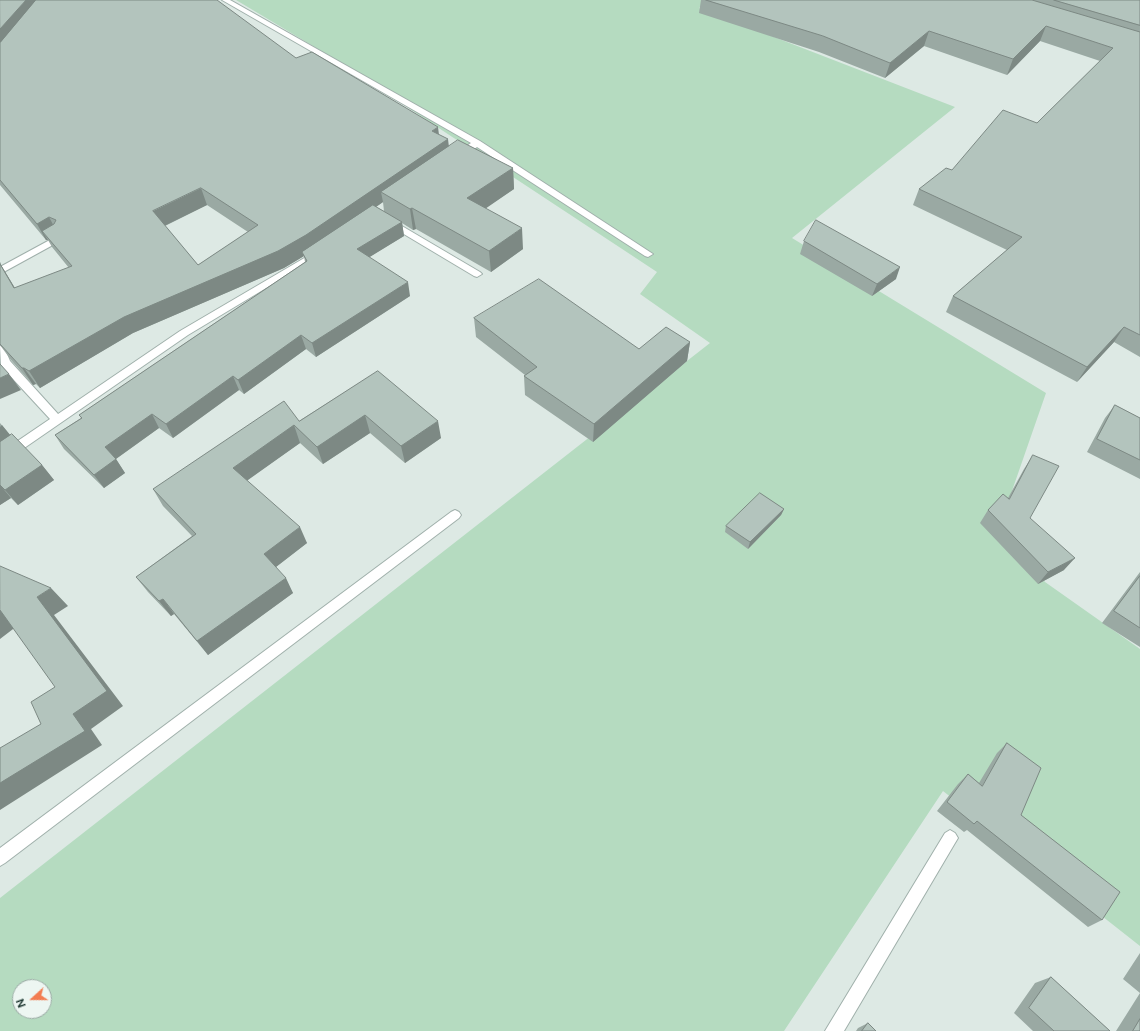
<!DOCTYPE html>
<style>
body{margin:0}
#map{position:relative;width:1140px;height:1031px;overflow:hidden;background:#dde9e4;font-family:Figtree,sans-serif}
canvas{display:block}
.north{position:absolute;left:12px;top:979px;width:40px;height:40px;box-sizing:border-box;background:#edf6f2;border:1px solid #9baaa5;border-radius:50%;rotate:249deg;font-size:11px;font-weight:700;line-height:16px;text-align:center;color:#1f3832}
.north::after{content:'';display:block;margin:auto;width:14px;height:18px;background:#f27d52;clip-path:polygon(50% 0,100% 100%,50% 72%,0 100%)}
</style>
<div id="map">
<canvas width="1140" height="1031"></canvas>
<div class="north">N</div>
</div>
<script>
const g = document.querySelector('canvas').getContext('2d');
g.lineJoin = 'round';
function fillPath(path, color) { g.fillStyle = color; g.fill(path, 'evenodd'); }
function strokePath(path, color, width, dash) { g.strokeStyle = color; g.lineWidth = width; g.lineCap = dash ? 'butt' : 'round'; g.setLineDash(dash || []); g.stroke(path); }
fillPath(new Path2D(`
 M236 0H711L699 8 955 107 792 238 1046 393 998 531 1045 582 1140 649V946L943 791 784 1031H0V898L710 343 640 294 657 272 328 55ZM20 987H44V1011H20Z`), '#b5dbc0');
const minor = new Path2D(`
 M222 0H230L480 141 653 254 648 257 645 256 477 147 461 158H455L454 156 455 154 471 143Z
 M390 219 480 272 482 274 477 277 474 276 387 224 385 222Z
 M59 235 64 238 62 240 0 274V267Z
 M318 250 321 251 323 253 321 255 188 335 4 462 0 463V453L50 419 1 366 0 346 4 347 10 361 58 414 180 331Z
 M455 510 459 512 461 515 459 518 5 863 0 866V848L451 512Z
 M950 830 955 833 958 838 955 843 844 1031H825L945 833Z`);
strokePath(minor, '#a0b0ab', 2);
fillPath(minor, '#fff');
fillPath(new Path2D(`
 M0 0 296 58 439 135 449 146 513 168 514 189 485 208 523 249 491 272 416 229 413 230 402 223 404 236 369 257 410 296 316 357 306 349 244 394 239 390 173 438 159 428 116 459 125 473 104 488 64 449 55 435 81 418 79 415 305 262 304 256 284 268 133 333 40 388 36 384 33 385 11 360 0 345V262L1 265 15 288 69 268 52 247 48 240H46L0 185ZM383 202 384 211 376 207ZM207 205 248 232 198 265 165 226Z
 M701 0H1140V357L1114 342 1077 382 946 312 953 296 1007 250 913 205 919 189 1037 123 1100 61 1040 41 1007 75 924 46 885 78 819 52 699 13Z
 M804 241 896 279 872 296 800 254Z
 M474 318 639 349 690 342 687 361 593 442 525 395 524 376 525 375 476 337Z
 M378 371 441 438 405 463 370 433 323 464 300 443 247 480 307 543 276 567 293 593 208 655 174 614 171 616 148 592 136 577 192 536 163 506 153 489 299 421Z
 M1115 405 1140 418V479L1087 452 1105 418Z
 M0 423 10 435 42 465 54 480 18 505 11 498 0 505Z
 M1033 455 1030 518 1064 570 1038 584 980 523 988 510 1008 498 1024 469Z
 M784 509 781 515 748 549 725 532 726 526Z
 M1140 572V647L1102 623Z
 M1007 743 1021 815 1102 920 1088 927 967 830 964 832 937 811 958 784 968 774 979 783 997 753Z
 M1140 953V1031H1116L1140 993 1123 979Z
 M1051 977 1110 1031H1033L1014 1013 1035 983Z
 M868 1023 876 1031H856L858 1028Z`), '#9aa9a3');
fillPath(new Path2D(`
 M26 0H47L0 54V29Z
 M1046 26 1040 41 1007 75 1013 59Z
 M929 31 924 46 885 78 890 63Z
 M438 127 440 143 432 131Z
 M448 139 450 156 381 192 383 202 311 252H302L304 256 284 268 133 333 40 388 29 371 124 317Z
 M513 168 514 189 469 220 467 198Z
 M201 188 207 205 160 228 153 211Z
 M412 208 416 229 413 230 410 209Z
 M49 217 58 234 42 231 48 240H46L37 224Z
 M402 222 404 236 360 263 357 249Z
 M522 228 523 249 491 272 489 251Z
 M0 262 1 265 25 305 0 266Z
 M900 267 896 279 872 296 877 284Z
 M408 282 410 296 316 357 312 343Z
 M1124 327 1114 342 1077 382 1087 367Z
 M301 335 306 349 244 394 238 380Z
 M690 342 687 361 593 442 594 424Z
 M22 368H24L36 384 33 385Z
 M9 374 21 390 0 399V378Z
 M233 376 239 390 173 438 166 424Z
 M152 414 159 428 113 461 105 447Z
 M365 415 370 433 323 464 317 447Z
 M438 421 441 438 405 463 401 446Z
 M2 425 15 441 0 451V427Z
 M294 425 300 443 241 485 233 468Z
 M116 459 125 473 104 488 94 475Z
 M42 465 54 480 18 505 5 490Z
 M0 485 11 498 0 505Z
 M784 509 781 515 748 549 750 542Z
 M300 527 307 543 272 570 264 554Z
 M1075 558 1064 570 1038 584 1048 572Z
 M286 578 293 593 208 655 197 641Z
 M51 588 68 606 54 615 123 706 91 729 102 745 0 810V783L73 714 37 597Z
 M163 599 174 614 171 616 159 601Z
 M0 610 17 626 0 639Z`), '#7d8984');
const building = new Path2D(`
 M0 0H26L0 29Z
 M36 0H217L296 58 312 52 438 127 432 131 448 139 306 235 278 251 124 317 29 371 24 368H22L0 344V264L14 288 72 266 42 231 54 224 56 220 49 217 37 224 0 180V43ZM201 188 258 225 198 265 153 211Z
 M706 0H1032L1140 32V335L1124 327 1087 367 953 296 1022 237 919 189 946 168 952 170 1003 110 1037 123 1113 48 1046 26 1013 59 929 31 890 63 823 36Z
 M1054 0H1140V25Z
 M458 140 513 168 467 198 522 228 489 251 412 208 410 209 381 192Z
 M373 205 402 222 357 249 408 282 312 343 301 335 238 380 233 376 166 424 152 414 105 447 116 459 94 475 55 435 82 418 79 415 150 367 307 261 302 252Z
 M816 220 900 267 877 284 804 241Z
 M539 279 639 349 666 327 690 342 594 424 524 376 537 367 474 318Z
 M0 364 9 374 0 378Z
 M378 371 438 421 401 446 365 415 317 447 294 425 233 468 300 527 264 554 286 578 197 641 163 599 159 601 136 577 196 534 153 489 284 401 299 421Z
 M1115 405 1140 418V460L1097 439Z
 M12 434 42 465 5 490 0 485V442Z
 M1033 455 1059 466 1030 518 1075 558 1048 572 988 510 1003 494 1009 499Z
 M760 493 784 509 750 542 726 526Z
 M0 566 51 588 37 597 107 691 73 714 85 731 0 783V748L41 724 31 702 55 687 0 610Z
 M1140 576V628L1114 611Z
 M1007 743 1041 768 1021 815 1120 892 1102 920 977 821 974 824 947 802 968 774 982 786Z
 M1051 977 1110 1031H1054L1029 1008Z
 M1140 1019V1031H1133Z
 M868 1023 876 1031H862Z`);
fillPath(building, '#b3c4bd');
strokePath(building, '#7d8984', 1);
</script>
